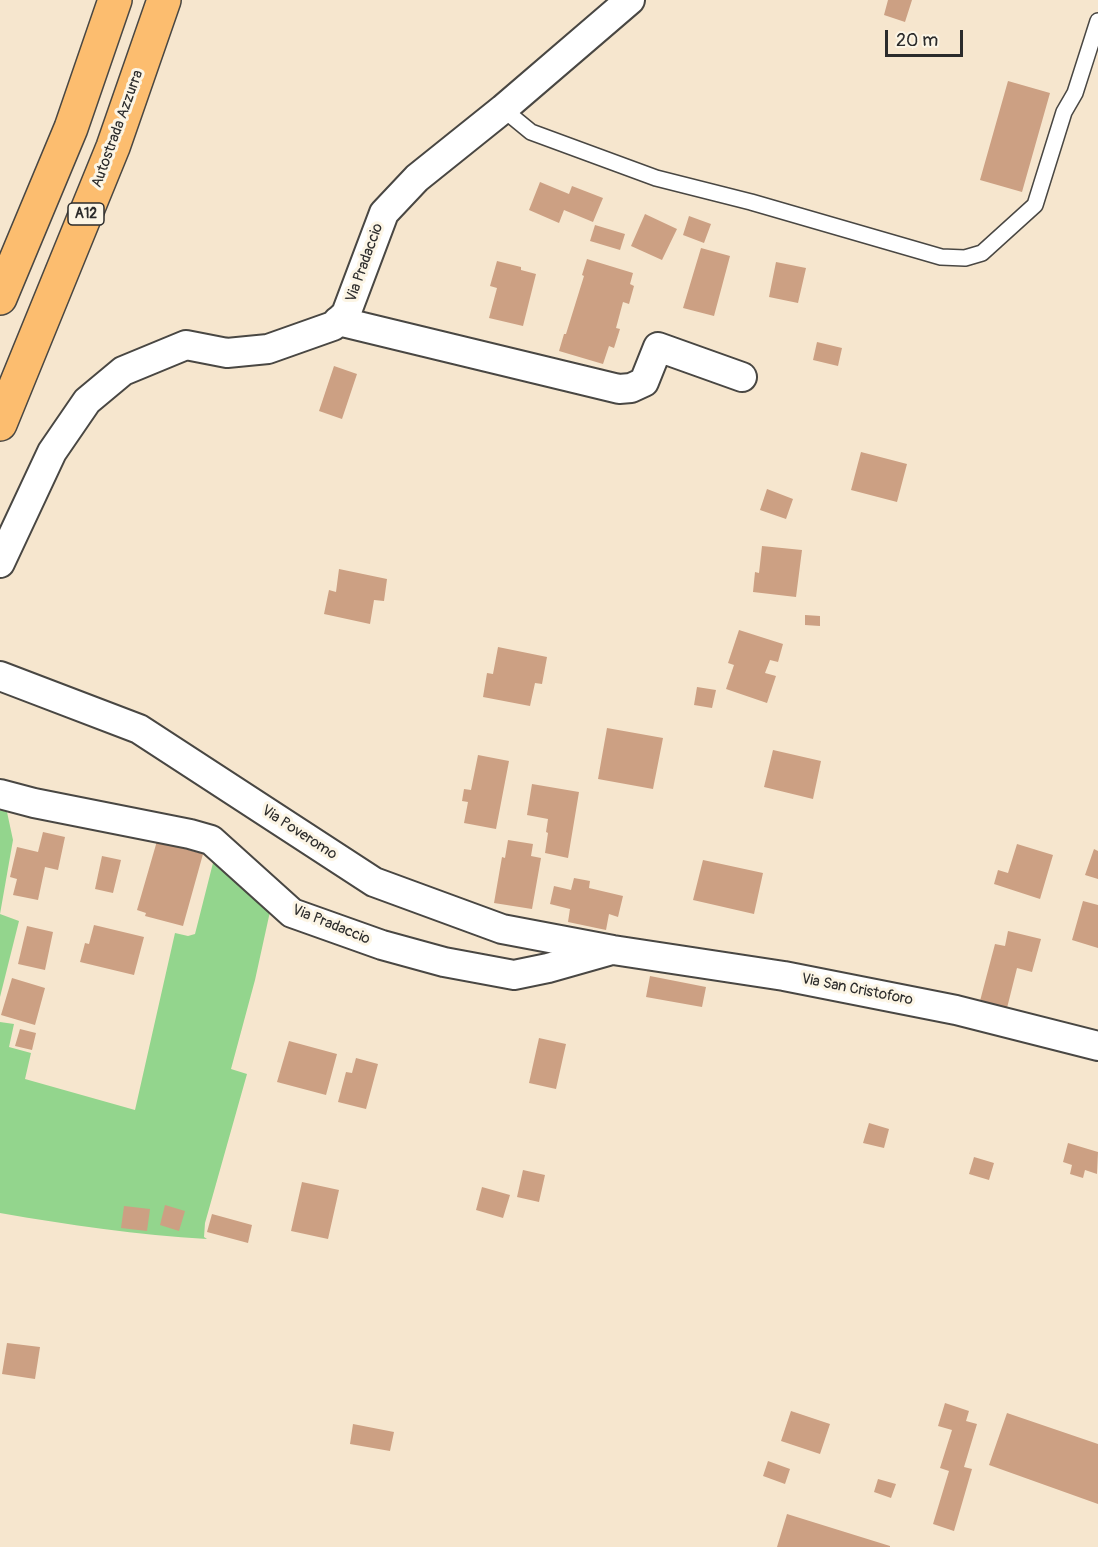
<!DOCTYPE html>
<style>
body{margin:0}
#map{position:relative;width:1098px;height:1547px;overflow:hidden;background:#f6e6ce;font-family:Pangolin,sans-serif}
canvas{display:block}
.scale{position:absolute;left:885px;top:30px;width:78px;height:27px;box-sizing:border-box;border:3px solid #2b2b2b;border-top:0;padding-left:8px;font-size:18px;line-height:21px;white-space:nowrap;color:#2b2b2b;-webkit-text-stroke:4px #fcf5e5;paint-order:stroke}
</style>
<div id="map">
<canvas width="1098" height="1547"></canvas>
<div class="scale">20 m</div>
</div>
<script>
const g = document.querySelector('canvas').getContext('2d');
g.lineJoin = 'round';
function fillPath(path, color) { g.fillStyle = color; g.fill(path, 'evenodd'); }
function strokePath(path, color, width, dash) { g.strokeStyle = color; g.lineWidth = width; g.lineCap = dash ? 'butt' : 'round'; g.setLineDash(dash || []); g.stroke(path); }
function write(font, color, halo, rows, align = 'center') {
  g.font = font + ' Pangolin,sans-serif'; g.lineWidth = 6; g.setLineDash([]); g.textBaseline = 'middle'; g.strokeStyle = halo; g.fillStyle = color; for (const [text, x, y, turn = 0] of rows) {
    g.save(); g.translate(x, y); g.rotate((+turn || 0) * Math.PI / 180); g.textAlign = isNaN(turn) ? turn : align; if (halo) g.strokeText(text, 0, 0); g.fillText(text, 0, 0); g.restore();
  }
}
fillPath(new Path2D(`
 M0 810 7 812 13 840 0 914 19 921 0 997Z
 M214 859 271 907 255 980 231 1069 247 1074 205 1223 204 1237 207 1239C138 1235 69 1225 0 1213V1022L14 1024 9 1047 31 1053 25 1079 135 1110 175 933 188 936 195 934Z`), '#93d58d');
fillPath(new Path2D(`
 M888 0H912L905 22 884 15Z
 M1008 81 1050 93 1022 192 980 180Z
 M540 182 569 194 572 186 603 198 593 222 564 210 559 223 529 210Z
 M645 214 677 229 662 260 631 246Z
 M689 216 711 224 704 243 683 235Z
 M595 225 625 234 620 250 590 241Z
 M701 248 730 256 714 316 683 308Z
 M587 259 633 273 630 284 634 286 629 304 623 302 616 328 620 329 614 348 609 346 603 364 559 351 564 334H566L584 276 582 275Z
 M497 261 521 267V270L536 274 523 326 489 318 497 288 490 286Z
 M776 262 806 268 798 303 769 297Z
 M817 342 842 348 838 366 813 360Z
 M334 366 357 374 342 419 319 411Z
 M861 452 907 464 897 502 851 490Z
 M767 489 793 499 786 519 760 510Z
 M762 546 802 550 796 597 753 592 755 572 759 573Z
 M339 569 387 579 384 601 374 600 370 624 324 614 329 590 336 592Z
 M805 615 820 616V626L805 625Z
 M739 630 783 644 778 662 770 660 765 673 776 676 767 703 726 689 734 665 728 663Z
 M498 647 547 657 542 684 535 683 530 706 483 697 487 673 493 674Z
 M697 687 716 690 712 708 694 705Z
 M607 728 663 738 653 789 598 779Z
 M773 750 821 761 813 799 764 787Z
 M478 755 509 761 496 829 464 823 468 802 462 801 464 789 471 790Z
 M532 784 579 792 568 858 545 853 548 833 546 832 548 819 527 815Z
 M43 832 65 837 58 870 45 867 38 900 13 895 17 879 10 877 17 847 38 852Z
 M508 840 533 844 531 856 541 858 532 909 494 903 502 857 505 858Z
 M157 841 203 854 183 926 145 916 146 913 137 910Z
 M1017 844 1053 855 1040 899 994 884 998 870 1008 873Z
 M1094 849 1098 851V879L1085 875Z
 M102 856 121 860 113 893 95 889Z
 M703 860 763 873 754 914 693 900Z
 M574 878 590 881 589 888 623 896 618 917 609 914 606 930 568 922 570 909 550 904 554 886 571 890Z
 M1083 901 1098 905V948L1072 940Z
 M94 925 144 937 134 975 80 962 85 943 89 944Z
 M27 926 53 932 45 970 18 964Z
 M1008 931 1041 939 1032 972 1017 968 1007 1008 980 1001 995 944 1005 946Z
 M650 976 706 987 702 1007 646 997Z
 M12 978 45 988 35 1025 1 1015Z
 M20 1029 36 1033 32 1050 15 1046Z
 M539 1038 566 1044 556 1089 529 1083Z
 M289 1041 337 1054 326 1095 277 1082Z
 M356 1058 378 1064 366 1109 338 1102 346 1072 352 1073Z
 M869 1123 889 1129 884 1148 863 1143Z
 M1068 1143 1098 1152 1097 1174 1085 1170 1083 1178 1070 1174 1072 1165 1063 1162Z
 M974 1157 994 1163 989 1180 969 1174Z
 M523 1170 545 1175 539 1202 517 1197Z
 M302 1182 339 1190 328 1239 291 1231Z
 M482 1187 510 1195 503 1218 476 1210Z
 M165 1205 185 1211 179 1231 160 1225Z
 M124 1206 150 1209 147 1231 121 1228Z
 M212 1214 252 1225 248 1243 207 1232Z
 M7 1343 40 1347 35 1379 2 1374Z
 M945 1403 969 1411 966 1421 977 1424 964 1467 972 1469 954 1531 933 1524 949 1471 940 1468 952 1430 938 1426Z
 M791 1411 830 1424 820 1454 781 1441Z
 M1007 1413 1098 1444V1504L989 1465Z
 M353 1424 394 1432 390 1451 350 1444Z
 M768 1461 790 1469 785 1484 763 1476Z
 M878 1479 896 1484 891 1498 874 1492Z
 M787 1514 890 1546V1547H777Z`), '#cca083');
const lane = new Path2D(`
 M503 109 531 132 656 178 751 202 941 257 965 258 982 253 1035 205 1064 112 1075 93 1098 21`);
const street = new Path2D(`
 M338 321 619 389 631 388 644 382 658 347 742 377
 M0 563 52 452 87 401 123 371 186 345 227 353 268 349 333 326 346 314 384 213 417 178 503 109 630 0
 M0 676 139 729 374 882 502 929 613 950 784 976 956 1010 1098 1046
 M0 794 34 803 190 834 211 840 292 913 382 945 444 962 514 975 548 968 608 951`);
const highway = new Path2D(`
 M0 298 71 128 115 0
 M0 424 113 147 164 0`);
strokePath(lane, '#494743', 18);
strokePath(street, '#494743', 32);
strokePath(highway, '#494743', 36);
strokePath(lane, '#fff', 15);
strokePath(street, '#fff', 28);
strokePath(highway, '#fcbd6f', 33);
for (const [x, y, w] of [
 [86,214,36]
]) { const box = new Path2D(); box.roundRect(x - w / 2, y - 11, w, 22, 4.5); g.fillStyle = '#fcf5e5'; g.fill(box); strokePath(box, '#2b2b2b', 1.5); }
write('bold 14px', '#2b2b2b', null, [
 ["A12",86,214]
]);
write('15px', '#2b2b2b', '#fcf5e5', [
 ["Autostrada Azzurra",118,129,-70],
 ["Via Pradaccio",365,263,-70],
 ["Via Poveromo",299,833,33],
 ["Via Pradaccio",331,925,22],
 ["Via San Cristoforo",857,990,11]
]);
</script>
